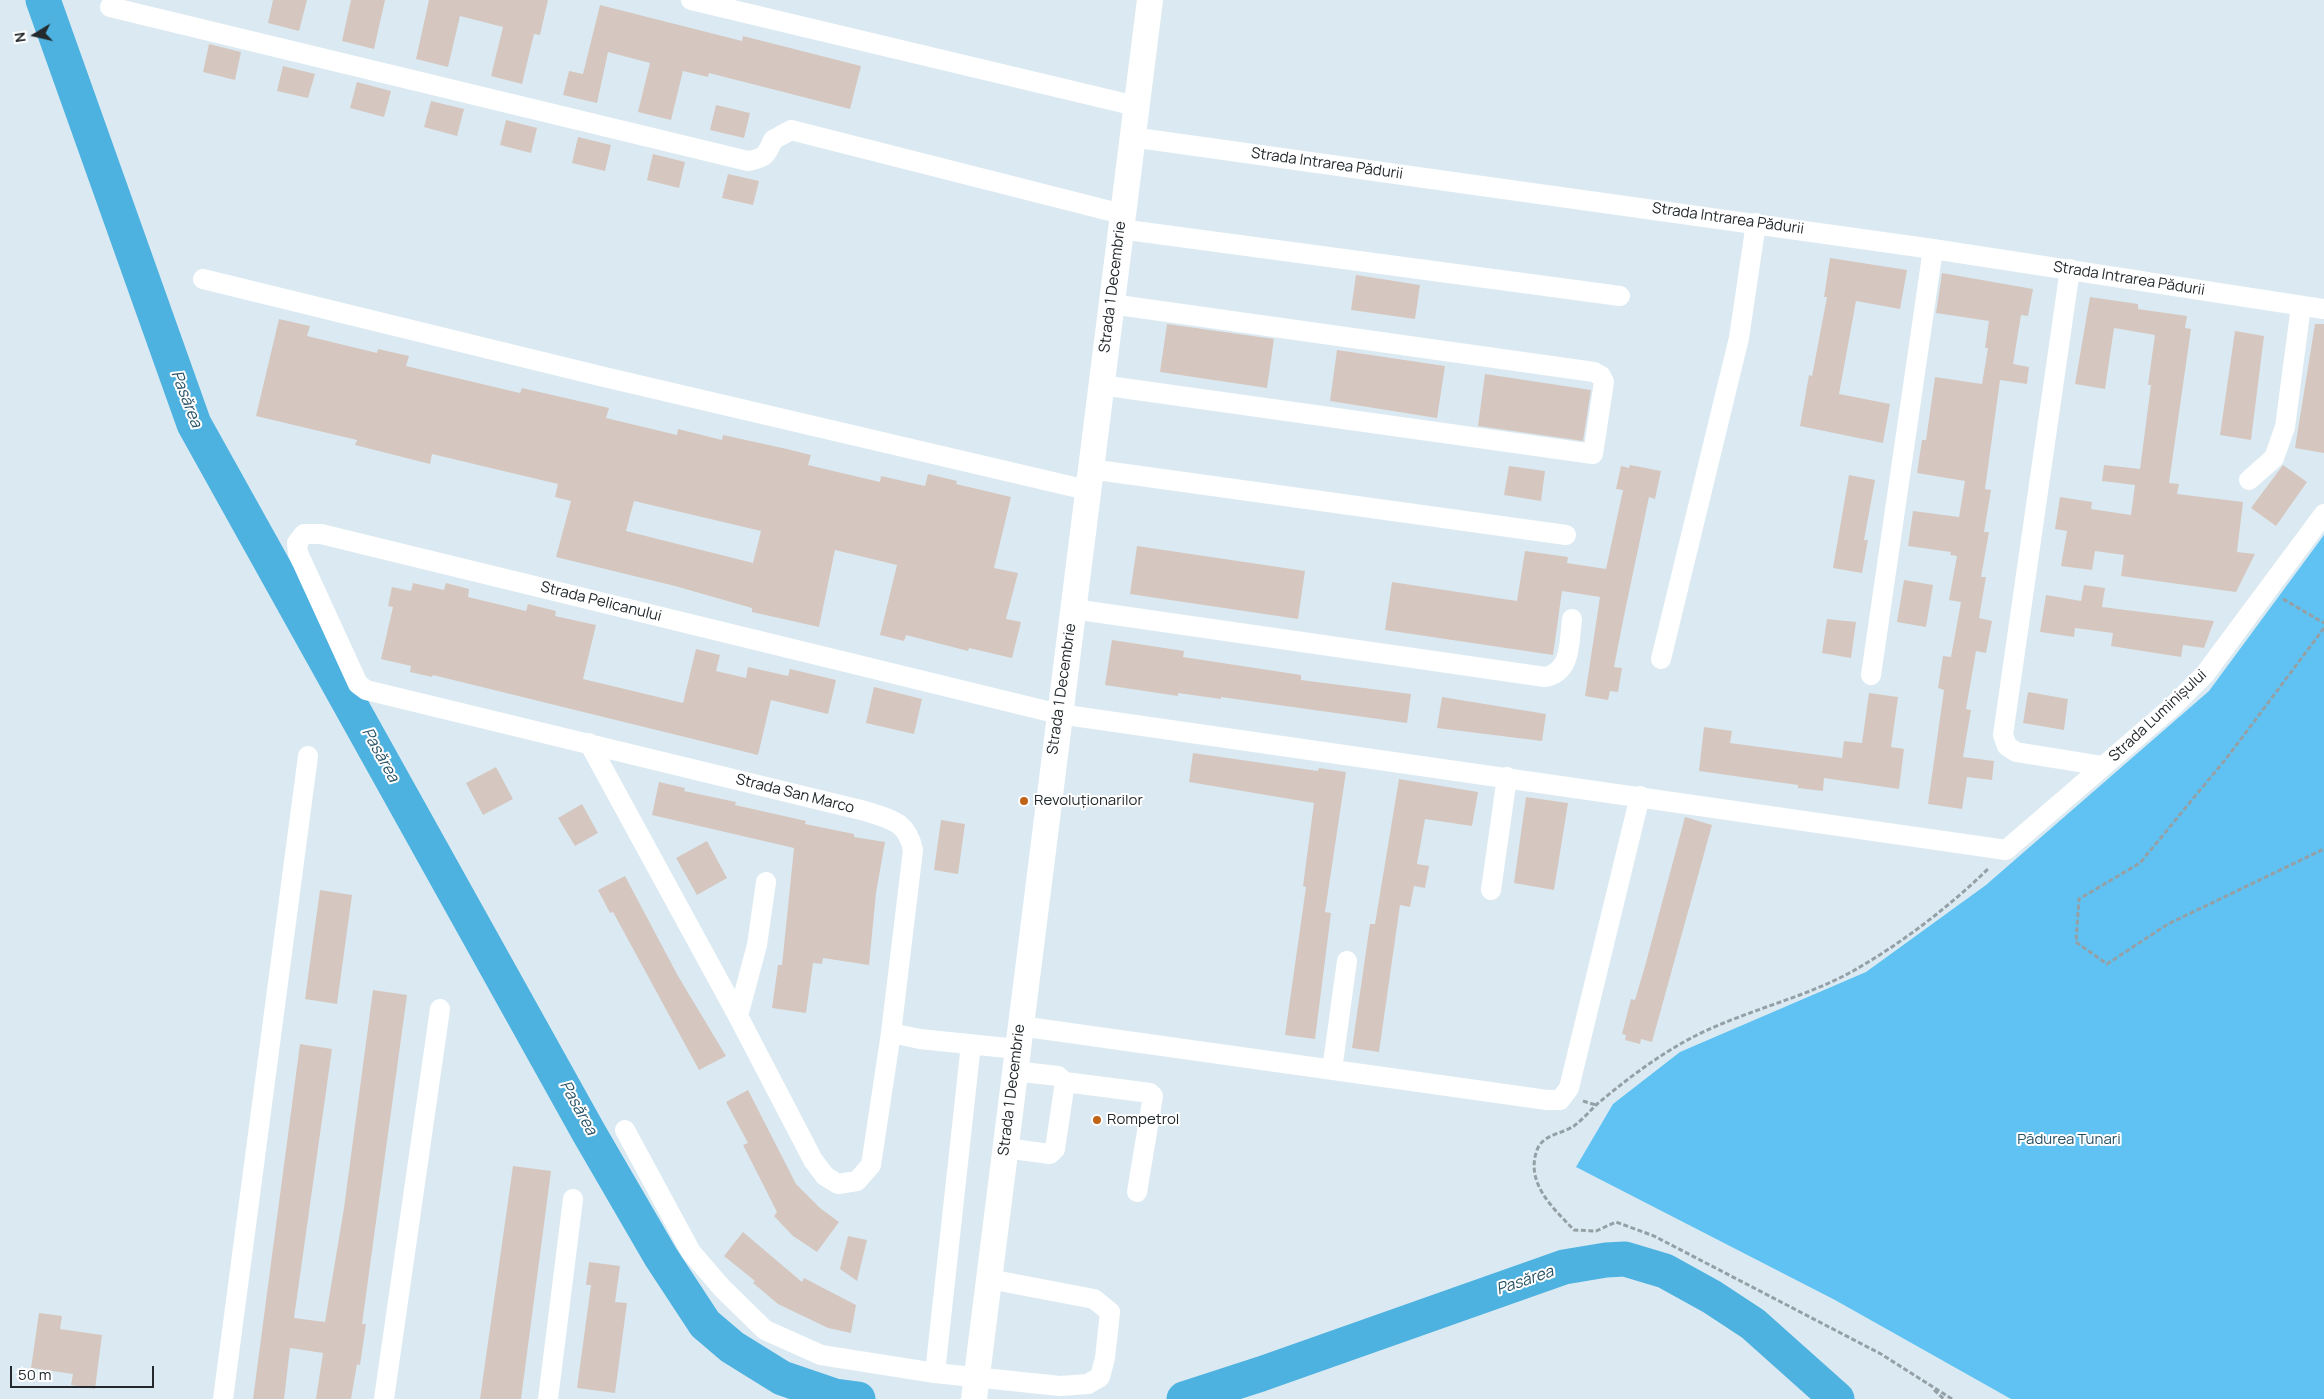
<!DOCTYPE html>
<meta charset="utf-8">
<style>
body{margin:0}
#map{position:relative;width:2324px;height:1399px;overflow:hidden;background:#dbeaf2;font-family:Manrope,sans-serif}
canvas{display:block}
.north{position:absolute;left:10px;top:10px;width:50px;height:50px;-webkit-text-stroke:4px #fff;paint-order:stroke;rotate:261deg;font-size:14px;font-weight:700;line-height:20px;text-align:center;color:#23292c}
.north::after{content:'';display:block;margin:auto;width:18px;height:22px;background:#23292c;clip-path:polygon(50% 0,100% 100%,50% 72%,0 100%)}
.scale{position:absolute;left:10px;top:1366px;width:144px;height:22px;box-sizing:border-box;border:2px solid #23292c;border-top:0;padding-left:6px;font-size:15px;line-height:18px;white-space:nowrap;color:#23292c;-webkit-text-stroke:4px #fff;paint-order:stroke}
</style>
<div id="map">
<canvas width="2324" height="1399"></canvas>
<div class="north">N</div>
<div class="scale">50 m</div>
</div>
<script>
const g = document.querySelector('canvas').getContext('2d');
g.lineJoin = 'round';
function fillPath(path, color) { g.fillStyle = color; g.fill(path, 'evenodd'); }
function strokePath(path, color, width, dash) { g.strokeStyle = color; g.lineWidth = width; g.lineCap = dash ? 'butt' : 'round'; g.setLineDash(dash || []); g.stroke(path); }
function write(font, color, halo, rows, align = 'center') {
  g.font = font + ' Manrope,sans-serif'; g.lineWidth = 4; g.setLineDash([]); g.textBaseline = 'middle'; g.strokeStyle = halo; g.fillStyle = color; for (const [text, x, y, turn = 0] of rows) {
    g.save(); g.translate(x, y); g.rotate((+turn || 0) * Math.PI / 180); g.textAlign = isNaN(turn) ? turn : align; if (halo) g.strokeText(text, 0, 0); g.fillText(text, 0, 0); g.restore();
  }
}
fillPath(new Path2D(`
 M2324 535V1399H2011L1835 1300 1576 1167 1613 1104 1680 1052 1866 972 1986 885 2209 691Z`), '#5fc2f2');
strokePath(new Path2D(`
 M43 0 194 424 589 1133 661 1257 705 1324 732 1347 782 1378 835 1396 858 1399
 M1184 1399 1261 1374 1564 1267 1606 1260 1625 1259 1665 1271 1712 1297 1753 1324 1837 1399`), '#4eb2e0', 35);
fillPath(new Path2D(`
 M273 0H307L299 31 268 23Z
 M351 0H385L374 49 342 41Z
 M429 0H548L540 35 534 34 522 84 491 76 503 27 460 16 448 67 416 59Z
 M600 5 742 41 743 36 861 66 850 109 709 73 708 77 683 71 671 120 638 112 650 63 608 52 597 103 563 95 569 71 583 74Z
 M209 44 241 52 235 80 203 72Z
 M283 66 315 74 308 98 277 91Z
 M357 82 391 91 384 117 350 108Z
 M431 101 464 109 457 136 424 127Z
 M716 105 750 113 744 138 710 130Z
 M506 120 537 128 531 153 500 145Z
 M578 137 611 145 605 171 572 163Z
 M653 154 685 162 679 188 647 180Z
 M728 174 759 181 753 205 722 198Z
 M1830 258 1907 270 1900 309 1856 301 1839 394 1890 404 1883 443 1800 426 1809 375 1812 376 1827 297H1824Z
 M1942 273 2033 289 2028 316 2021 315 2013 364 2029 367 2027 384 2000 380 1985 489 1991 490 1984 532H1989L1981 577H1986L1979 618 1992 621 1986 653 1976 651 1966 709 1971 710 1963 757 1994 761 1992 780 1967 777 1962 809 1928 804 1944 690 1938 688 1943 656 1951 657 1961 602 1949 600 1957 556 1950 555 1951 552 1908 546 1913 511 1959 517 1965 481 1917 473 1922 440H1926L1935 377 1982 384 1988 348H1985L1989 321 1936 313Z
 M1356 275 1420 285 1415 319 1351 310Z
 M2090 297 2138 304V309L2187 316 2185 328 2191 329 2169 483 2179 484 2177 494 2243 502 2237 552 2255 554 2236 592 2121 576 2124 555 2095 551 2092 570 2061 566 2067 531 2055 529 2060 497 2092 502 2091 509 2131 515 2135 485 2102 481 2104 465 2140 469 2151 385H2148L2155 335 2114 328 2105 389 2075 384Z
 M279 319 310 326 307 336 377 353 378 349 409 356 406 366 520 393 522 388 609 408 606 418 677 435 678 429 722 440 723 435 787 449 811 455 808 465 880 482 881 476 925 486 928 474 957 481 956 484 1011 497 994 568 1018 573 1006 619 1021 622 1012 658 969 648 968 651 906 635 904 641 880 635 897 565 835 550 819 627 752 612V608L675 586 556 557 571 501 555 497 558 484 432 454 430 464 355 445 357 440 256 416ZM634 501 761 531 753 563 626 531Z
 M1167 324 1274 339 1267 388 1160 372Z
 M2315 324H2324V453L2295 448Z
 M2235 331 2264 336 2251 440 2220 435Z
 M1337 350 1445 366 1437 418 1330 401Z
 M1485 374 1591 390 1583 441 1478 426Z
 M1630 465 1661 471 1655 499 1649 497 1624 616 1614 667 1622 668 1618 692 1610 691 1608 700 1585 696 1600 597 1562 591 1553 655 1385 630 1392 582 1517 601 1525 551 1568 557 1567 563 1606 569 1623 490 1616 489 1621 466 1629 468Z
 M2283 465 2307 482 2276 526 2251 508Z
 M1509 466 1545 471 1541 501 1504 495Z
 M1849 475 1875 480 1864 540H1868L1862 573 1833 568Z
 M1137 546 1305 571 1298 619 1130 594Z
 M1904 580 1933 585 1926 627 1897 622Z
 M413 583 444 590 446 583 469 589 468 597 526 611 528 604 556 611 555 616 596 625 583 679 683 703 696 649 720 655 716 671 746 678 748 667 788 676 790 669 836 680 828 714 771 700 758 755 433 675 432 677 410 672 411 666 381 659 393 607 388 606 392 587 411 591Z
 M2084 585 2105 588 2102 607 2214 621 2204 648 2183 645 2181 657 2111 646 2113 633 2075 628 2074 637 2040 632 2046 595 2081 601Z
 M1827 619 1856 622 1851 658 1822 653Z
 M1112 640 1184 651 1183 657 1301 675V680L1411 694 1407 723 1221 697V699L1178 693V696L1105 685Z
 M874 687 922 699 914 734 866 723Z
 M2028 692 2068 699 2064 730 2023 723Z
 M1869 693 1898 697 1891 747 1904 749 1899 789 1824 778 1823 791 1798 788V785L1699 771 1704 727 1732 731 1730 743 1842 758 1844 741 1862 743Z
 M1442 697 1546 714 1542 741 1437 728Z
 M1193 753 1318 771 1319 768 1346 772 1325 912 1331 913 1315 1039 1285 1035 1306 887 1303 886 1314 803 1189 782Z
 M496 767 513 799 483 815 466 783Z
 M1399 779 1478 792 1472 826 1425 819 1417 864 1429 866 1425 888 1414 886 1410 907 1400 905 1379 1052 1352 1048 1370 924H1375Z
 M659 782 685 788 684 791 736 802 735 805 806 821 805 824 854 834V837L885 842 876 893 869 965 823 958 822 964 813 963 806 1013 772 1008 778 965H782L794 848 652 815Z
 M1526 797 1568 803 1554 890 1514 883Z
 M582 804 598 833 575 846 558 818Z
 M1685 817 1712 825 1652 1042 1641 1039 1640 1044 1625 1040 1626 1035 1622 1034 1631 999 1635 1000 1645 966Z
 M941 820 965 824 958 874 934 870Z
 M707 841 727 878 697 895 676 858Z
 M625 876 678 976 726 1056 699 1070 613 912 610 913 598 890Z
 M320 890 352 895 337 1004 305 999Z
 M373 990 407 995 362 1324H366L360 1365 357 1364 351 1399H316L323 1353 290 1348 284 1399H253L300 1044 332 1049 294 1318 325 1322 344 1208Z
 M748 1090 796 1184 820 1208 839 1222 817 1252 793 1236 774 1216 777 1212 743 1145 748 1143 726 1102Z
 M513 1166 551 1171 521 1399H480Z
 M743 1232 802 1282 804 1278 856 1305 851 1333 828 1328 778 1304 753 1283 755 1281 724 1256Z
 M848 1236 867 1240 857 1281 840 1269Z
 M589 1262 620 1266 615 1302 627 1303 615 1393 577 1388 591 1285H586Z
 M39 1313 62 1316 60 1329 102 1335 95 1389 71 1385 73 1374 31 1368Z`), '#d5c7bf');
strokePath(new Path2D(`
 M2283 599 2324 623
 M2324 628 2229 755 2140 863 2079 899 2076 942 2107 964 2168 924 2324 849
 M1583 1101 1596 1105
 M1934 1390 1944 1399
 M1952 1399 1881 1354 1654 1236 1616 1222 1596 1231 1574 1230C1553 1208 1525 1183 1537 1150 1543 1134 1562 1134 1574 1126 1582 1120 1589 1112 1596 1105 1622 1083 1652 1060 1682 1043 1736 1012 1799 1001 1853 971 1902 943 1949 907 1989 868`), '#95a0a6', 3, [5, 2.5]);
strokePath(new Path2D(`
 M691 0 1136 106
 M110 7 748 161C765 158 766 156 773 140L791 130 1122 214
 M1131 137 1933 249 2324 309
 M1120 229 1620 296
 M2070 269 2003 735 2007 746 2016 752 2103 766
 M203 279 600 376 1087 490
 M1101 385 1593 454 1604 382 1601 376 1594 372 1111 304
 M1090 469 1566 535
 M2249 480 2274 458 2285 427 2301 306
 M1073 609 1545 677C1572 672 1569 642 1572 619
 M1661 659 1739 338 1756 223
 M1871 675 1933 249
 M589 743 738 1016 813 1160 825 1176 838 1184 857 1181 871 1165 891 1033
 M1491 890 1507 777
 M738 1016 757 945 766 882
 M1020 1026 1547 1100H1560L1569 1088 1640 796
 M1017 1049 920 1039 891 1033 913 850C907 821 890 819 865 811L366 690 358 684 298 553 297 543 304 534H321L1059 714 2006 850 2173 706 2205 674 2324 514
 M1332 1070 1347 961
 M1065 1082 1150 1093 1153 1096 1137 1192
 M625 1130 691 1252 722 1288 765 1330 821 1355 935 1373 971 1044
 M1005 1148 1050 1154 1055 1149 1065 1082 1058 1076 1014 1071
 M935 1373 1060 1386 1088 1384 1100 1377 1105 1358 1110 1312 1094 1299 989 1279
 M223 1399 308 756
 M384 1399 440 1009
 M548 1399 573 1199`), '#fff', 20);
strokePath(new Path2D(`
 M974 1399 1150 0`), '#fff', 26);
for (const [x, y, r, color] of [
 [1024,801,5,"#c16317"],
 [1097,1120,5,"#c16317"]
]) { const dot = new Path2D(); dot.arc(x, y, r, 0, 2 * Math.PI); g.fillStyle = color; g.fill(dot); strokePath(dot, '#fff', 2); }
write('15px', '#23292c', '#fff', [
 ["Strada Intrarea Pădurii",1327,164,8],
 ["Strada Intrarea Pădurii",1728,219,8],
 ["Strada Intrarea Pădurii",2129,279,9],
 ["Strada 1 Decembrie",1113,287,-83],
 ["Strada Pelicanului",601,602,14],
 ["Strada 1 Decembrie",1062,689,-82],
 ["Strada Luminișului",2158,716,-43],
 ["Strada San Marco",795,794,14],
 ["Strada 1 Decembrie",1012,1090,-83]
]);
write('15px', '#23292c', '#fff', [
 ["Revoluționarilor",1034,801],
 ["Rompetrol",1107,1120]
], 'left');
write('15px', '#265065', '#fff', [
 ["Pădurea Tunari",2069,1140]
]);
write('italic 16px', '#295367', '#fff', [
 ["Pasărea",186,399,69],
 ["Pasărea",380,755,61],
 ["Pasărea",578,1108,61],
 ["Pasărea",1525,1281,-19]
]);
</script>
